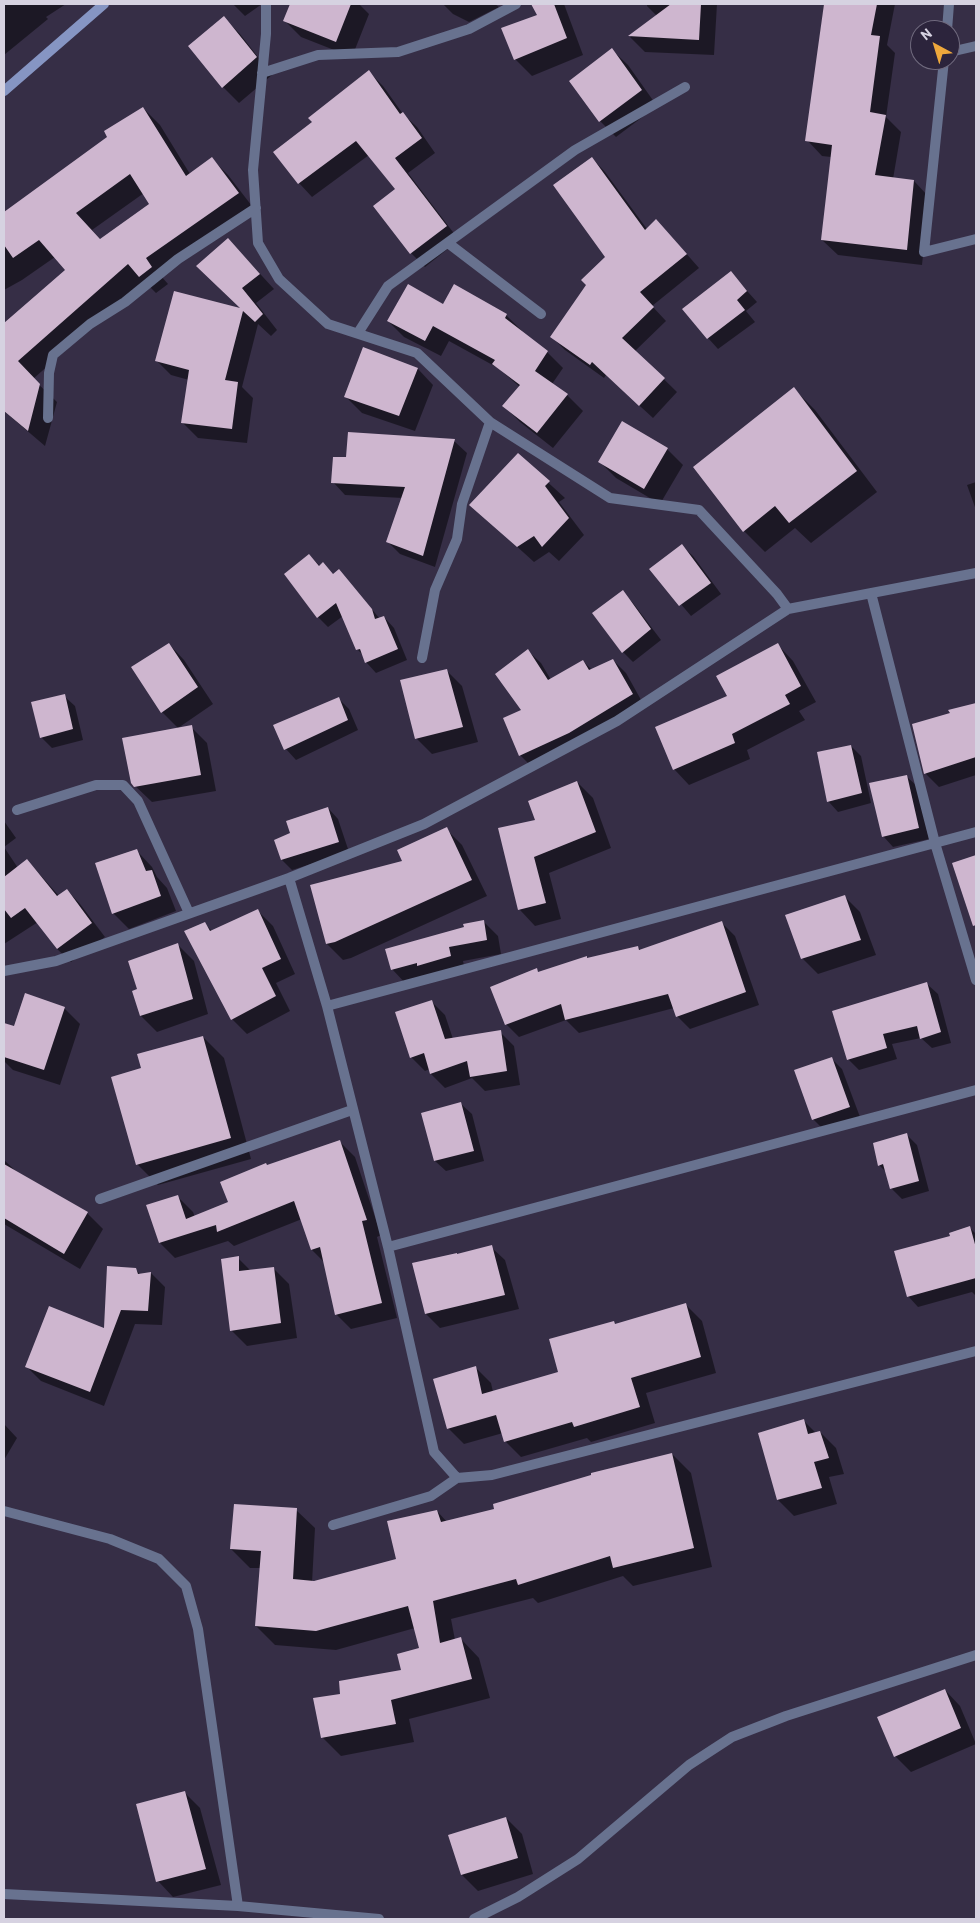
<!DOCTYPE html>
<style>
body{margin:0}
#map{position:relative;width:980px;height:1923px;overflow:hidden;background:#362e46;font-family:Barlow,sans-serif}
canvas{display:block}
.frame{position:absolute;inset:0;border:5px solid #d6d2e1;pointer-events:none}
.north{position:absolute;left:910px;top:20px;width:50px;height:50px;box-sizing:border-box;background:#2c243c;border:1px solid #706a7e;border-radius:50%;rotate:321deg;font-size:14px;font-weight:700;line-height:20px;text-align:center;color:#d6d2e1}
.north::after{content:'';display:block;margin:auto;width:18px;height:22px;background:#eea83c;clip-path:polygon(50% 0,100% 100%,50% 72%,0 100%)}
</style>
<div id="map">
<canvas width="980" height="1923"></canvas>
<div class="frame"></div>
<div class="north">N</div>
</div>
<script>
const g = document.querySelector('canvas').getContext('2d');
g.lineJoin = 'round';
function fillPath(path, color) { g.fillStyle = color; g.fill(path, 'evenodd'); }
function strokePath(path, color, width, dash) { g.strokeStyle = color; g.lineWidth = width; g.lineCap = dash ? 'butt' : 'round'; g.setLineDash(dash || []); g.stroke(path); }
fillPath(new Path2D(`
 M4 4H66L46 17 48 19 4 55Z
 M233 4H262L245 16Z
 M292 4H359L369 14 352 57 301 37 285 21Z
 M443 4H495L499 7 469 22 453 14Z
 M535 4H564L583 55 532 76 515 59 538 15Z
 M647 4H717L714 55 645 52 630 37 657 16 647 6Z
 M824 4H895L887 45 895 53 886 117 901 132 893 179 914 181 929 197 922 265 838 255 822 240 831 157 822 156 807 140Z
 M224 18 240 34 272 75 239 103 223 87 190 46Z
 M612 50 628 65 657 106 616 137 600 121 570 81Z
 M369 72 383 86 403 114 417 127 435 153 408 173 459 240 425 267 411 253 397 189 369 155 312 197 299 183 313 123Z
 M143 108 160 125 190 174 211 158 228 175 255 210 161 276 168 284 156 293 144 281 33 379 57 402 45 446 4 411V335L68 269 55 257 22 280 4 290V213L109 137ZM144 193 151 204 101 240 92 230Z
 M592 158 605 172 647 229 669 234 699 268 652 306 666 321 635 351 677 392 653 418 606 375 604 378 565 350 551 336 606 257Z
 M228 239 274 289 256 303 277 330 271 336 258 324 242 387 253 398 247 443 198 438 183 423 189 380 171 375 156 360 243 310Z
 M731 273 757 302 746 311 755 322 718 349 708 338Z
 M444 305 506 315 522 331 521 332 547 352 563 368 552 384 567 395 583 411 553 448 520 422 504 406 520 387 498 368 449 341 441 356 404 337 388 321Z
 M364 348 418 369 433 385 415 431 362 413 346 397Z
 M794 389 815 410 877 492 811 543 795 528 765 552 744 531 695 467Z
 M454 441 467 453 435 567 400 554 387 541 403 498 345 495 333 482 348 459Z
 M667 449 683 465 660 504 616 478 600 462Z
 M518 455 565 498 559 502 584 535 559 561 549 552 534 562 471 505Z
 M976 482V510L967 485Z
 M682 546 693 556 721 594 691 616 651 569Z
 M309 555 320 566 334 575 339 570 380 619 384 617 394 628 407 660 376 673 366 662 363 655 357 649 343 616 328 627 318 617Z
 M622 592 633 603 661 640 633 662 623 652Z
 M169 644 184 660 213 704 178 728 162 712 133 667Z
 M778 645 793 661 816 702 799 711 805 720 747 750 750 759 689 785 674 769 729 697Z
 M528 651 541 663 551 680 583 661 592 670 613 660 626 673 645 707 582 745 533 768 520 755Z
 M446 670 462 686 478 742 432 754 416 738Z
 M64 696 75 706 83 740 52 748 41 737Z
 M338 698 349 709 358 730 296 760 286 749Z
 M976 704V775L939 787 926 774 913 725 951 714 950 711Z
 M191 727 207 743 216 791 152 802 132 783Z
 M851 746 861 756 871 803 838 812 828 801Z
 M906 776 917 786 929 839 893 847 883 836Z
 M577 782 593 798 611 848 549 873 561 919 535 926 520 910 500 829 537 820Z
 M328 808 338 819 349 852 292 870 282 860 275 841 292 834Z
 M4 821 16 838 4 847 18 868 27 860 59 896 67 890 80 904 105 937 71 962 57 949 38 922 4 944Z
 M446 829 462 845 487 896 351 958 343 960 327 944 312 886 404 862Z
 M137 851 152 867 157 877 167 888 176 911 129 929 113 913Z
 M976 856V920L971 914 954 864Z
 M844 896 860 912 876 955 818 974 802 958Z
 M258 911 273 926 295 974 276 983 290 1011 247 1034 232 1019 204 923 213 932Z
 M484 922 498 936 501 954 463 961 465 970 406 984 392 969Z
 M722 923 735 936 759 1005 690 1029 677 1016 674 1008 579 1033 566 1020 519 1037 506 1024 536 970 539 973 638 947 641 951Z
 M178 945 194 961 208 1014 157 1032 141 1016 134 992 139 989Z
 M927 984 938 994 951 1043 932 1048 921 1038 892 1044 897 1059 859 1070 848 1059Z
 M432 1002 445 1015 453 1039 500 1032 514 1046 520 1085 485 1091 472 1078 445 1088 431 1074 430 1069 425 1071 411 1057Z
 M64 1008 80 1024 60 1085 13 1070 4 1061V1034L7 1025 15 1027Z
 M203 1037 224 1058 251 1159 158 1185 137 1164 143 1069Z
 M832 1059 842 1069 860 1117 824 1130 813 1119Z
 M461 1104 472 1114 484 1161 446 1171 435 1161 423 1114Z
 M907 1135 917 1145 929 1191 902 1199 891 1188 887 1173 879 1165Z
 M339 1141 355 1157 381 1235 377 1237 397 1318 351 1329 336 1314 324 1262 312 1250 302 1219 234 1246 228 1241 175 1258 160 1243 177 1196 193 1212 195 1217 230 1203 268 1166Z
 M4 1160 20 1175 87 1213 103 1229 80 1269 4 1224Z
 M970 1228 976 1234V1296L972 1292 918 1307 908 1296 951 1237Z
 M491 1247 505 1260 519 1309 440 1328 426 1314Z
 M238 1258 251 1271 273 1268 289 1284 297 1338 247 1346 231 1330Z
 M135 1269 141 1275 151 1273 165 1287 162 1325 135 1324 104 1406 41 1381 27 1367 105 1329Z
 M686 1305 702 1321 716 1373 646 1393 655 1423 591 1442 587 1438 521 1457 505 1441 503 1433 464 1444 448 1428 475 1367 491 1383 493 1392 560 1373 614 1323 616 1325Z
 M804 1421 816 1433 820 1432 836 1448 844 1474 829 1477 837 1504 794 1516 778 1500 759 1434Z
 M4 1424 17 1438 4 1460Z
 M672 1454 691 1473 712 1567 633 1586 623 1576 538 1603 533 1598 451 1619 455 1640 461 1639 479 1658 490 1698 409 1719 414 1742 341 1756 322 1737 342 1695 403 1671 420 1649 415 1628 336 1650 275 1645 256 1626 261 1568H250L231 1549 296 1510 315 1528 312 1583 398 1560 437 1511 447 1522 496 1510Z
 M945 1690 960 1706 976 1744 911 1772 895 1756Z
 M184 1792 200 1808 221 1885 173 1897 158 1881Z
 M506 1818 522 1834 533 1874 478 1891 462 1875Z`), '#0007');
fillPath(new Path2D(`
 M290 4H351L336 42 283 21Z
 M531 4H554L567 38 514 60 501 28 537 15Z
 M671 4H701L699 40 628 36Z
 M824 4H877L871 35 880 36 870 112 886 115 875 175 914 180 907 250 821 240 832 145 805 141Z
 M224 16 257 57 222 88 188 46Z
 M612 48 642 90 599 122 569 81Z
 M369 70 400 114 403 112 422 138 395 158 447 226 410 254 373 206 395 189 356 141 298 184 273 152 312 122 308 118Z
 M143 107 186 176 212 157 239 193 146 258 152 267 139 277 128 264 18 361 40 384 28 431 4 411V323L65 270 39 240 13 258 4 245V212L107 137 104 131ZM130 174 149 204 100 239 76 213Z
 M592 157 645 230 656 219 687 254 640 292 654 307 622 338 665 378 639 406 592 362 590 365 550 337 586 285 581 280 605 257 553 185Z
 M228 238 260 274 242 288 263 314 255 322 243 311 225 380 238 382 232 429 181 423 189 370 155 361 174 291 240 308 196 266Z
 M731 271 747 291 737 300 745 310 707 339 682 309Z
 M408 284 443 304 454 284 507 314 505 318 548 351 535 371 568 394 537 433 502 406 520 385 492 364 495 360 433 326 425 341 387 321Z
 M363 347 418 368 399 416 344 397Z
 M794 387 857 471 789 523 775 506 743 532 693 467Z
 M622 421 668 448 644 489 598 462Z
 M348 432 455 439 423 556 386 542 405 487 331 483 333 457H346Z
 M518 453 550 481 545 486 569 518 542 547 534 536 517 547 469 505Z
 M682 544 711 583 679 606 649 569Z
 M309 554 319 566 323 562 333 574 339 569 372 609 375 619 384 616 398 649 365 663 360 649 356 650 336 603 317 618 284 574Z
 M623 590 651 629 622 653 592 613Z
 M169 643 198 687 161 713 131 667Z
 M778 643 801 686 785 695 790 704 732 734 735 743 673 770 655 727 727 696 716 676Z
 M528 649 548 680 583 660 589 670 613 659 633 694 569 733 519 756 503 718 521 710 495 674Z
 M447 669 463 727 415 739 400 680Z
 M65 694 73 729 40 738 31 702Z
 M339 697 348 720 284 750 273 725Z
 M976 703V757L924 774 912 724 950 713 948 710Z
 M192 725 201 775 134 787 131 783 122 738Z
 M851 745 862 793 827 802 817 752Z
 M907 775 919 828 882 837 869 783Z
 M577 781 596 832 534 857 546 903 518 910 498 828 535 820 528 801Z
 M328 807 339 842 281 860 274 840 290 833 286 821Z
 M447 827 472 880 335 942 326 944 310 885 402 861 397 850Z
 M137 849 146 871 152 870 161 896 112 914 95 863Z
 M976 855V925L973 926 952 863Z
 M27 859 57 896 67 889 92 923 57 949 25 908 11 918 4 909V877Z
 M845 895 861 940 801 959 785 915Z
 M258 909 281 959 262 968 276 996 231 1020 184 931 205 922 210 931Z
 M484 920 487 940 449 947 451 956 417 966V963L391 970 385 949 464 927 463 924Z
 M722 921 746 992 676 1017 668 994 565 1020 561 1004 505 1025 490 987 537 968 538 972 587 956V958L638 946 639 950Z
 M178 943 193 999 140 1016 132 991 137 989 128 961Z
 M927 982 941 1032 920 1039 917 1026 883 1034 887 1048 847 1060 832 1011Z
 M25 993 65 1007 44 1070 4 1057V1023L14 1026Z
 M432 1000 445 1039 501 1030 507 1071 470 1077 467 1061 430 1074 424 1053 410 1058 395 1012Z
 M203 1036 231 1138 136 1165 111 1077 141 1068 137 1054Z
 M832 1057 850 1107 812 1120 794 1070Z
 M461 1102 474 1151 434 1161 421 1113Z
 M907 1133 919 1181 890 1189 883 1164 878 1166 873 1143Z
 M340 1140 367 1220 362 1221 382 1303 335 1315 320 1247 311 1250 294 1201 217 1232 216 1225 159 1243 146 1205 178 1195 186 1219 228 1202 220 1182 266 1163 267 1165Z
 M4 1164 88 1212 64 1254 4 1218Z
 M970 1226 976 1248V1278L907 1297 894 1251 950 1236 949 1233Z
 M492 1245 505 1295 425 1314 412 1263 457 1253V1254Z
 M239 1256V1271L274 1267 281 1323 230 1331 221 1259Z
 M107 1266 136 1268 138 1274 151 1272 148 1311 121 1310 90 1392 25 1367 49 1306 104 1328Z
 M686 1303 701 1357 631 1378 640 1407 574 1427 572 1422 504 1442 496 1415 447 1429 433 1379 476 1366 482 1394 558 1372 549 1339 614 1321 615 1324Z
 M804 1419 808 1434 820 1431 829 1458 814 1462 822 1488 777 1500 758 1433Z
 M672 1453 694 1548 613 1568 610 1556 518 1585 516 1579 433 1601 440 1643 461 1637 472 1679 391 1700 396 1724 321 1738 313 1698 340 1694 339 1681 401 1670 397 1654 419 1648 408 1606 316 1631 255 1626 261 1551 230 1549 234 1504 297 1508 293 1579 314 1581 396 1559 387 1521 437 1510 441 1522 494 1509 493 1504 591 1475V1473Z
 M945 1689 961 1728 894 1757 877 1717Z
 M185 1791 206 1869 156 1882 136 1804Z
 M506 1817 518 1858 461 1875 448 1835Z`), '#ceb6cf');
strokePath(new Path2D(`
 M266 4V34L253 170 258 243 279 279 328 324 417 353 490 422 610 498 699 510 777 594 788 609
 M947 30 949 4
 M950 52 976 46
 M944 60 924 252 976 239
 M262 73 318 55 398 52 469 29 516 4
 M448 243 541 314
 M358 333 388 286 575 150 685 87
 M48 418 49 373 53 355 90 324 125 302 178 259 256 208
 M871 593 935 843 976 980
 M422 658 435 590 457 539 462 504 490 422
 M17 810 96 785H123L138 801 189 913
 M289 878 327 1006 388 1247 434 1452 457 1478 492 1475 976 1351
 M4 971 56 961 289 878 424 824 617 721 788 609 976 573
 M327 1006 976 832
 M100 1199 352 1110
 M388 1247 976 1090
 M4 1511 110 1539 159 1559 186 1586 198 1629 238 1906
 M333 1525 431 1496 457 1478
 M4 1894 238 1906 379 1919
 M474 1919 518 1897 578 1859 689 1765 732 1737 786 1716 976 1655`), '#68728f', 10);
strokePath(new Path2D(`
 M4 91 104 4`), '#8695c3', 10);
</script>
